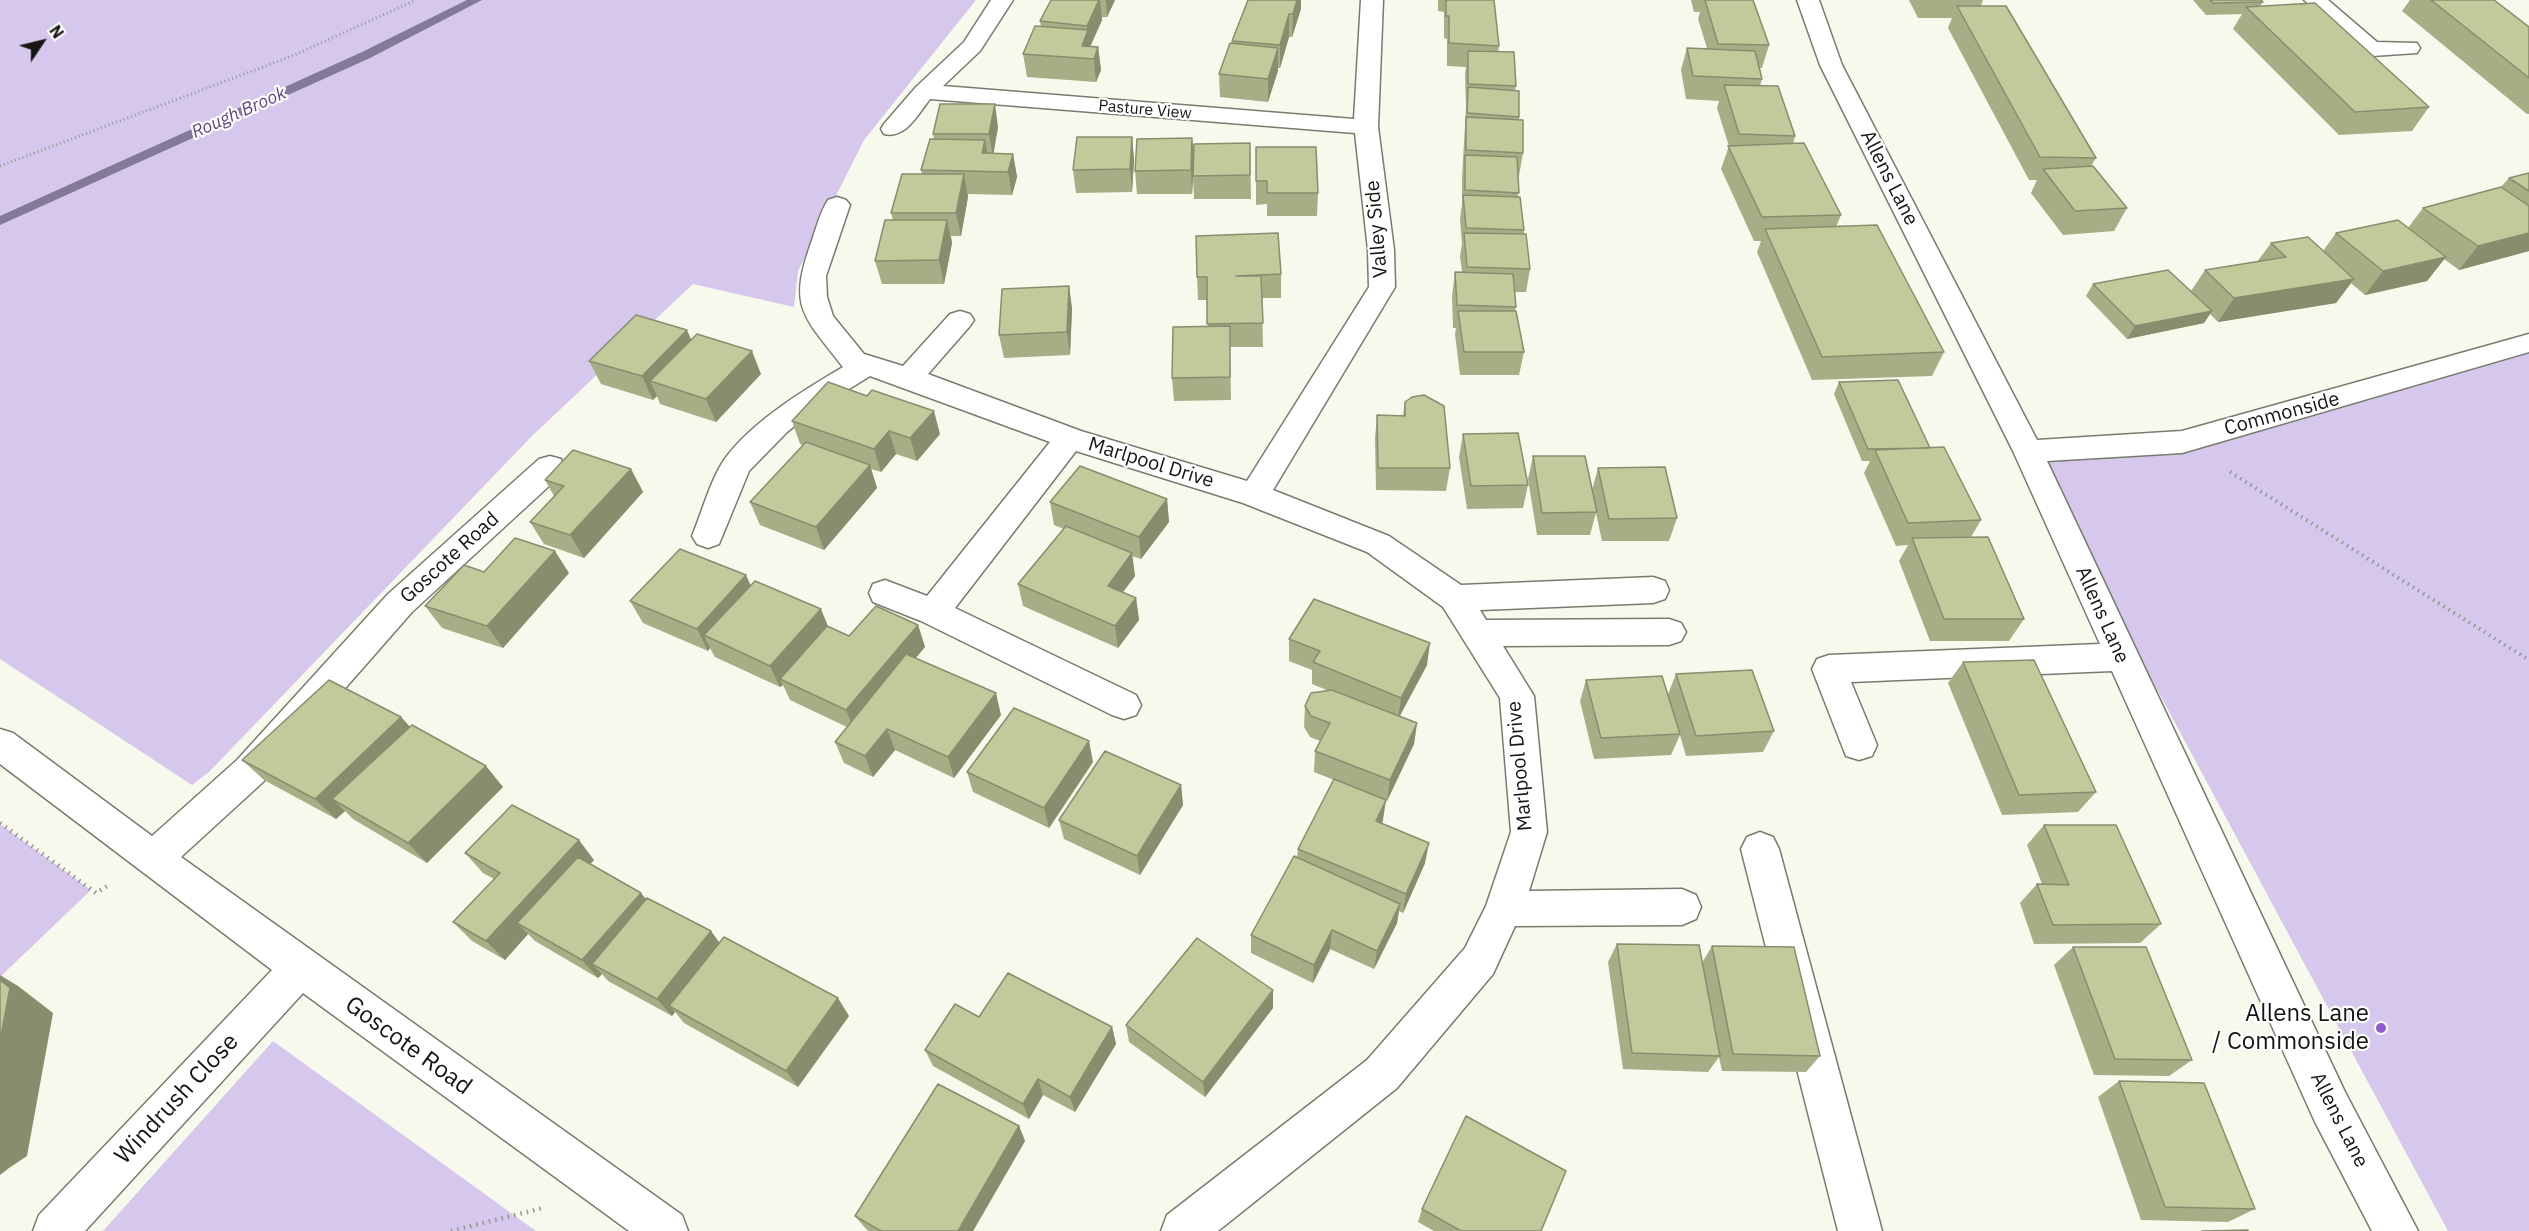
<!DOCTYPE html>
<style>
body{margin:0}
#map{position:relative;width:2529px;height:1231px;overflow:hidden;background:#f6f9eb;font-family:"IBM Plex Sans",sans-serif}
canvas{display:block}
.north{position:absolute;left:12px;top:12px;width:60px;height:60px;-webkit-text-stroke:4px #fff;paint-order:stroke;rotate:55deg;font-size:16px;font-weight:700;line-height:24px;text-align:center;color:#151611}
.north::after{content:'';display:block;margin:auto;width:21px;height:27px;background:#151611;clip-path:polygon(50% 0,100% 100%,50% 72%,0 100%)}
</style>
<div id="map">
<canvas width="2529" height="1231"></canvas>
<div class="north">N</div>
</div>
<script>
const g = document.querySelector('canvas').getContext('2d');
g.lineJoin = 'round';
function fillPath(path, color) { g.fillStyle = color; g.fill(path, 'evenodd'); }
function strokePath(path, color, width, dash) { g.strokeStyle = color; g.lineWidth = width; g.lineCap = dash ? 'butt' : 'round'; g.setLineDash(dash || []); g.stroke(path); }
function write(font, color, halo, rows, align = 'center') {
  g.font = font + ' "IBM Plex Sans",sans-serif'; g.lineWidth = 4.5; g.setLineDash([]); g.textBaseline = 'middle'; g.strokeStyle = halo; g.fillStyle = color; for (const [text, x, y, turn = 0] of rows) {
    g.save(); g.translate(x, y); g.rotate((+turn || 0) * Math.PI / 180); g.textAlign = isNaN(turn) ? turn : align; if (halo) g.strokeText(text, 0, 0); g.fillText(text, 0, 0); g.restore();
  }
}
fillPath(new Path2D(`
 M0 0H976L864 140 798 271 794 307 693 284 531 437 209 772 192 785 0 659Z
 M2529 344V1231H2448L2030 453H2167Z
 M0 824 91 890 0 977Z
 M273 1041 536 1231H103Z`), '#d5c8ec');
fillPath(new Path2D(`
 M467 0H482L370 58 0 225V216L362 52Z`), '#847996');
const minor = new Path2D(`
 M991 0H1013L980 51 943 86 1354 119 1361 0H1383L1378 127 1394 250 1395 287 1273 490 1389 536 1461 585 1653 577 1665 581 1669 590 1665 599 1653 603 1480 610 1486 620 1669 619 1681 623 1686 632 1681 641 1669 645 1503 646 1534 696 1547 832 1529 891 1682 889 1696 895 1701 907 1696 919 1682 925 1515 926 1493 974 1397 1088 1218 1231H1161L1167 1215 1367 1060 1465 948 1486 906 1511 832 1500 698 1443 607 1367 552 1243 503 1076 451 955 608 1136 695 1141 705 1136 715 1124 719 1112 715 921 621 873 602 869 593 873 584 885 580 927 596 1050 442 870 376 812 412 787 432 749 471 719 544 708 548 697 544 692 536C702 512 710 481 724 460 751 422 804 390 843 367 803 315 788 308 811 243 816 229 820 212 828 200L837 197 846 200 850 205 826 276 827 297 833 316 864 354 903 366 950 314 960 311 970 314 974 320 970 326 928 374 1081 431 1247 481 1369 287 1368 250 1355 133 930 99C918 114 906 139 884 134L881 129 884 124 916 87 964 42Z
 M1797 0H1819L1842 65 2037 440 2182 431 2529 334V352L2182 453 2047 461 2345 1092 2418 1231H2372L2315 1122 2112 671 1851 682 1877 745 1872 756 1859 760 1846 756 1812 669 1817 659 1829 655 2100 644 2013 451 1820 65Z
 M2304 0H2328L2377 42 2417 43 2420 48 2417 53 2372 56 2364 54Z
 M550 456 561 459 565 467 561 475 412 612 263 782 181 857 682 1215 688 1231H629L303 993 85 1231H33L39 1215 272 970 0 764V729L13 733 152 836 237 760 388 594 539 459Z
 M1760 832 1773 837 1779 849 1882 1231H1838L1741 849 1747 837Z`);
strokePath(minor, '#797b6f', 3);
strokePath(new Path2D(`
 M0 166 292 56 416 0`), '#96988e', 3, [1, 3]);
strokePath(new Path2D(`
 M2230 472 2529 660`), '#96988e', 4, [1.5, 4.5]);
strokePath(new Path2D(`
 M0 823 96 893 109 885
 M451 1231 543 1208`), '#96988e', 4.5, [1.5, 5]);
fillPath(minor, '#fff');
fillPath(new Path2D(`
 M1051 0H1115L1107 17H1102V20L1090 47H1098L1101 70 1096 82 1027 77 1023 54 1041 27 1040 21Z
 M1438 0H1494L1499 46 1498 52 1516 86 1515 91 1519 117V120L1523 153 1519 176H1518V197L1524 230V234L1530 269 1526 292H1515L1516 307 1515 311 1524 352 1519 375H1460L1455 334 1456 328H1453L1452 296 1455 272H1462L1460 256 1462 244 1460 219 1462 204V178L1466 107 1465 74 1466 67 1447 66V39L1444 38V12L1438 11Z
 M1691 0H1753L1769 45 1762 68H1760L1762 79 1760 86 1795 136 1793 144 1841 215 1836 227 1944 352 1932 376 1812 380 1757 252 1761 241H1754L1721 169 1729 146 1717 108 1719 101 1686 99 1681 70 1687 48H1707L1698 19 1700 12H1694Z
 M1909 0H1983L1981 6 2096 158 2091 166 2127 208 2114 231 2063 235 2031 193 2037 180H2029L1948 28 1952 18H1918Z
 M2193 0H2261L2263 2 2260 6 2429 107 2412 131 2339 135 2233 29 2242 14 2206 15Z
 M2410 0H2494L2529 27V114H2527L2402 11Z
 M1301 9 1292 37H1289L1280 68H1278L1268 102 1220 97 1219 74 1232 43V41Z
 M998 127 993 153 1013 154 1017 177 1012 195 968 194V197L961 236H951L952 243 944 284H882L875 261 893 220 891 213 922 174 921 170 934 139 933 134Z
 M1132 137 1134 160 1132 192 1076 193 1073 170Z
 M1192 138 1194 161 1192 194H1137L1135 171Z
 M1250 143 1251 199H1194L1193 176Z
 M1256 147 1318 193 1317 216H1267V204L1256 205Z
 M2529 173V251L2459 270 2444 259 2427 281 2365 295 2351 283 2336 303 2218 322 2210 314 2204 323 2127 339 2086 296 2093 284 2191 291 2205 270 2257 262 2271 243 2323 251 2336 233 2408 228 2423 208 2501 187 2509 178Z
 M1281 274V298H1262L1263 347H1230L1231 400 1174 401 1172 378 1208 326 1207 300H1198L1197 277Z
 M1069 286 1072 309 1070 355 1004 358 999 335Z
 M691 340 761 374 716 422 660 404 657 396 653 400 601 384 589 361Z
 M1839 382 1930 448 1981 520 1971 537 2024 619 2009 641H1930L1899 561 1908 545 1896 546 1864 473 1870 461H1862L1834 394Z
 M1405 402 1450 468 1446 491 1376 490 1375 438 1377 415H1403Z
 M792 421 940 434 917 461 896 454 881 472 871 469 877 488 824 550 760 525 750 502 803 445 800 444Z
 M1463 434 1528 485 1523 508 1467 509 1459 457Z
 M1533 456 1592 490 1598 468 1677 518 1669 541H1602L1596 513 1590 535H1537L1528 479Z
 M631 469 643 492 584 558 544 544 530 522 554 496 545 480Z
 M1167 499 1169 522 1141 559 1132 556 1135 576 1123 592 1136 598 1139 620 1118 648 1023 606 1018 584 1064 529 1054 525 1050 502Z
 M484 572 569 573 503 648 442 628 425 606Z
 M750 586 828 627 849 636 918 625 925 647 915 658 1001 715 954 778 895 750 873 777 844 763 835 742 847 727 790 700 783 685 780 687 715 657 710 648 708 651 643 623 630 601Z
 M1289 639 1427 665 1400 716 1417 723 1414 744 1387 801 1359 790 1383 820 1382 824 1425 863 1403 913 1399 911 1397 923 1374 969 1330 949 1313 983 1251 953V935L1297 858 1298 849 1334 780 1314 772 1315 751 1320 741 1310 737 1304 727 1305 706 1329 691 1312 684V670L1289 661Z
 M1963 662 2096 792 2078 812 2002 815 1948 683Z
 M1676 674 1774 731 1763 752 1686 756 1680 735 1671 755 1594 759 1580 701 1586 680 1668 694Z
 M401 717 410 727 503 787 427 863 353 819 345 811 336 819 264 780 242 760Z
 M1093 762 1049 828 973 792 967 772Z
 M1181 785 1183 805 1140 875 1064 839 1059 820Z
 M2044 825 2161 924 2140 943 2034 944 2020 903 2037 884H2042L2027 845Z
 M465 853 594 860 590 864 646 899 719 943 849 1016 798 1087 684 1023 675 1012 672 1016 608 981 602 974 598 978 535 941 528 934 505 960 472 941 453 922 494 879 483 873Z
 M1617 944 1702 963 1712 946 1820 1056 1806 1072 1722 1071 1719 1057 1708 1072 1623 1069 1608 962Z
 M2073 947 2192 1060 2169 1076 2094 1075 2054 965Z
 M1273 1008 1205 1097 1129 1042 1126 1025Z
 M979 1017 1112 1027 1116 1044 1075 1112 1043 1095 1029 1119 933 1066 925 1050Z
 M2119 1081 2255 1209 2228 1222 2141 1220 2098 1097Z
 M1019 1126 1025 1141 973 1231H868L866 1229 855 1216Z
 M1422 1209 1541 1231H1434L1418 1222Z`), '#a7ae86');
fillPath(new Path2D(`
 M1099 0H1100L1102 20 1090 47 1082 46 1087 31V26Z
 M1106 0H1115L1107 17Z
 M1297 0H1301V9L1292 37 1293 14Z
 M1289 14V37L1280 68V45Z
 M1098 47 1101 70 1096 82 1094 59Z
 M1278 48V71L1268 102V79Z
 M995 104 998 127 993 157 989 134Z
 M1132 137 1134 160 1132 192 1130 169Z
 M1192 138 1194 161 1192 194 1191 170Z
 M985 140 989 163 982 153Z
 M1013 154 1017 177 1012 195 1008 172Z
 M964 174 968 197 961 236 956 213Z
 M947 220 952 243 944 284 939 260Z
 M2529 233V251L2459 270 2478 246Z
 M2446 257 2427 281 2365 295 2383 271Z
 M2354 279 2336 303 2218 322 2234 298Z
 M1069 286 1072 309 1070 355 1067 332Z
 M2212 311 2204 323 2127 339 2135 326Z
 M687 330 697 353 650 381 657 396 653 400 642 376Z
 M752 351 761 374 716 422 706 399Z
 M934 411 940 434 917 461 910 438Z
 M889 431 896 454 881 472 874 449Z
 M870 465 877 488 824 550 816 527Z
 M631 469 643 492 584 558 570 535Z
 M1167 499 1169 522 1141 559 1139 537Z
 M555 551 569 573 503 648 487 626Z
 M1132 553 1135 576 1111 608 1108 586Z
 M746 575 756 597 704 635 710 648 708 651 697 629Z
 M1136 598 1139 620 1118 648 1115 626Z
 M821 609 830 631 780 679 783 685 780 687 770 666Z
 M918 625 925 647 855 731 846 710Z
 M1430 643 1427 665 1398 719 1401 698Z
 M996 693 1001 715 954 778 948 757Z
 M401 717 420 738 332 799 345 811 336 819 315 799Z
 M1417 723 1414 744 1387 801 1390 780Z
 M887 729 895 750 873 777 865 756Z
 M1089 741 1093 762 1049 828 1044 808Z
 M486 766 503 787 427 863 408 843Z
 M1181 785 1183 805 1140 875 1137 856Z
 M1386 800 1383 820 1374 841 1376 821Z
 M579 840 594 860 531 930 517 923 528 934 505 960 486 941Z
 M1429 843 1425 863 1403 913 1406 894Z
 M641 893 656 911 592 964 602 974 598 978 582 960Z
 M1400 904 1397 923 1374 969 1377 951Z
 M1332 930 1330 949 1313 983 1314 965Z
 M711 931 724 949 669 1006 675 1012 672 1016 657 999Z
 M0 975 18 986 53 1013 27 1156 9 1168 0 1175Z
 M1273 990V1008L1205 1097 1203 1082Z
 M838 998 849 1016 798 1087 786 1071Z
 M1112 1027 1116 1044 1075 1112 1070 1097Z
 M1038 1079 1043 1095 1029 1119 1023 1104Z
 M1019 1126 1025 1141 973 1231H958Z`), '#888d6d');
const building = new Path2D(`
 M1051 0H1099L1087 26 1040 21Z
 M1248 0H1297L1293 14H1289L1280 45 1232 41Z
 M1446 0H1494L1499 46 1449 43V16H1446Z
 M1705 0H1753L1769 45 1718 44Z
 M2210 0H2261L2263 2 2213 3Z
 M2431 0H2494L2529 27V78Z
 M2315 3 2429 107 2355 112 2246 7Z
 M1957 6H2006L2096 158 2040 157Z
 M1035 26 1088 30 1082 46 1098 47 1094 59 1023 54Z
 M1230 43 1278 48 1268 79 1219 74Z
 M1687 48 1755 51 1762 79 1693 76Z
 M1468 51 1514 52 1516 86 1468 84Z
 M1724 85 1778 86 1795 136 1739 134Z
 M1468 87 1519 91V117L1467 113Z
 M940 104H995L989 134H933Z
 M1466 117 1523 120V153L1466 150Z
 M1077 137H1132L1130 169 1073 170Z
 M1192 138 1191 170 1135 171 1137 139Z
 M930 139 985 140 982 153 1013 154 1008 172 921 170Z
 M1250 143V175L1193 176 1194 144Z
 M1804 143 1841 215 1762 217 1728 146Z
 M1256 147H1316L1318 193H1267V181H1256Z
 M1465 155 1517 157 1519 193 1465 190Z
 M2093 166 2127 208 2075 211 2043 169Z
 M2529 173V191L2509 178Z
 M902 174H964L956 213H891Z
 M2501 187 2529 206V233L2478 246 2423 208Z
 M1463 195 1520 197 1524 230 1466 228Z
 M885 220H947L939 260 875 261Z
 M2398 220 2446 257 2383 271 2336 233Z
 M1877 225 1944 352 1822 357 1765 229Z
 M1278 233 1281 274 1236 276H1261L1263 323 1207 324V277H1197L1196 236Z
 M1464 233 1526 234 1530 269 1467 267Z
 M2308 237 2354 279 2234 298 2205 270 2286 257 2271 243Z
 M2168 270 2212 311 2135 326 2093 284Z
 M1455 272 1513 274 1516 307 1457 305Z
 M1069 286 1067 332 999 335 1002 289Z
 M1458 311H1516L1524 352H1464Z
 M636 315 687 330 642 376 589 361Z
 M1230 326V377L1172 378 1173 327Z
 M697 334 752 351 706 399 650 381Z
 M1898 380 1930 448 1868 449 1839 382Z
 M828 382 867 396 872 390 934 411 910 438 889 431 874 449 792 421Z
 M1424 395 1444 406 1450 468H1378L1377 415 1405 416V402L1412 397Z
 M1518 433 1528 485 1471 486 1463 434Z
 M806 442 870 465 816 527 750 502Z
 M1944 447 1981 520 1908 523 1875 450Z
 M573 450 631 469 570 535 530 522 564 486 545 480Z
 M1533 456H1585L1597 512 1542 513Z
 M1080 466 1167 499 1139 537 1050 502Z
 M1665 467 1677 518 1609 519 1598 468Z
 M1066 526 1132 553 1108 586 1136 598 1115 626 1018 584Z
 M1988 537 2024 619H1944L1912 538Z
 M515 538 555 551 487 626 425 606 464 565 484 572Z
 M680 549 746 575 697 629 630 601Z
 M755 581 821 609 770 666 704 635Z
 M1314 599 1430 643 1401 698 1313 662 1320 651 1289 639Z
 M876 606 918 625 846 710 780 679 827 626 849 636Z
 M906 654 996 693 948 757 887 729 865 756 835 742Z
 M2034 660 2096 792 2019 795 1963 662Z
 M1752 670 1774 731 1696 736 1676 674Z
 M1662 676 1680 734 1601 738 1586 680Z
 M329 680 401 717 315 799 242 760Z
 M1332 690 1417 723 1390 780 1315 751 1330 723 1311 716 1305 706 1311 693Z
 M1014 708 1089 741 1044 808 967 772Z
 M412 725 486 766 408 843 332 799Z
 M1105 751 1181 785 1137 856 1059 820Z
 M1334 779 1386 800 1376 821 1429 843 1406 894 1298 849Z
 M512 805 579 840 486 941 453 922 500 873 465 853Z
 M2044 825H2116L2161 924 2053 925 2037 884 2069 885Z
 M1294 856 1400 904 1377 951 1332 930 1314 965 1251 935Z
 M578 857 641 893 582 960 517 923Z
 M647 898 711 931 657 999 592 964Z
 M724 937 838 998 786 1071 669 1006Z
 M1197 938 1273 990 1203 1082 1126 1025Z
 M1617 944 1699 945 1720 1056 1632 1053Z
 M1712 946 1794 947 1820 1056 1733 1054Z
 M2073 947H2146L2192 1060 2115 1059Z
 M1008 973 1112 1027 1070 1097 1038 1079 1023 1104 925 1050 955 1004 979 1017Z
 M0 980 10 988 0 1041Z
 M2119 1081 2204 1083 2255 1209 2165 1207Z
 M938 1084 1019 1126 958 1231H881L855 1216Z
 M1466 1116 1566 1171 1541 1231H1461L1422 1209Z
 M2248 1230V1231H2202Z`);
fillPath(building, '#c2ca9c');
strokePath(building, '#888d6d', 1.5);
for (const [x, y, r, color] of [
 [2381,1028,6,"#8f59d1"]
]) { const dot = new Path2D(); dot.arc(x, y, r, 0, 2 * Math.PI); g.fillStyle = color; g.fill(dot); strokePath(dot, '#fff', 2); }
write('16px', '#151611', '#fff', [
 ["Pasture View",1145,110,5]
]);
write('italic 18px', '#5f4880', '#fff', [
 ["Rough Brook",239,113,-24]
]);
write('20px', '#151611', '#fff', [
 ["Allens Lane",1889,178,63],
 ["Valley Side",1377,229,-95],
 ["Commonside",2282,414,-15],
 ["Marlpool Drive",1151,463,17],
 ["Goscote Road",450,558,-42],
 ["Allens Lane",2102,615,66],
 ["Marlpool Drive",1520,766,-95],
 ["Allens Lane",2339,1120,63]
]);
write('24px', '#151611', '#fff', [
 ["Allens Lane",2369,1014],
 ["/ Commonside",2369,1042]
], 'right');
write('24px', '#151611', '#fff', [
 ["Goscote Road",408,1046,36],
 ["Windrush Close",177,1099,-47]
]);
</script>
